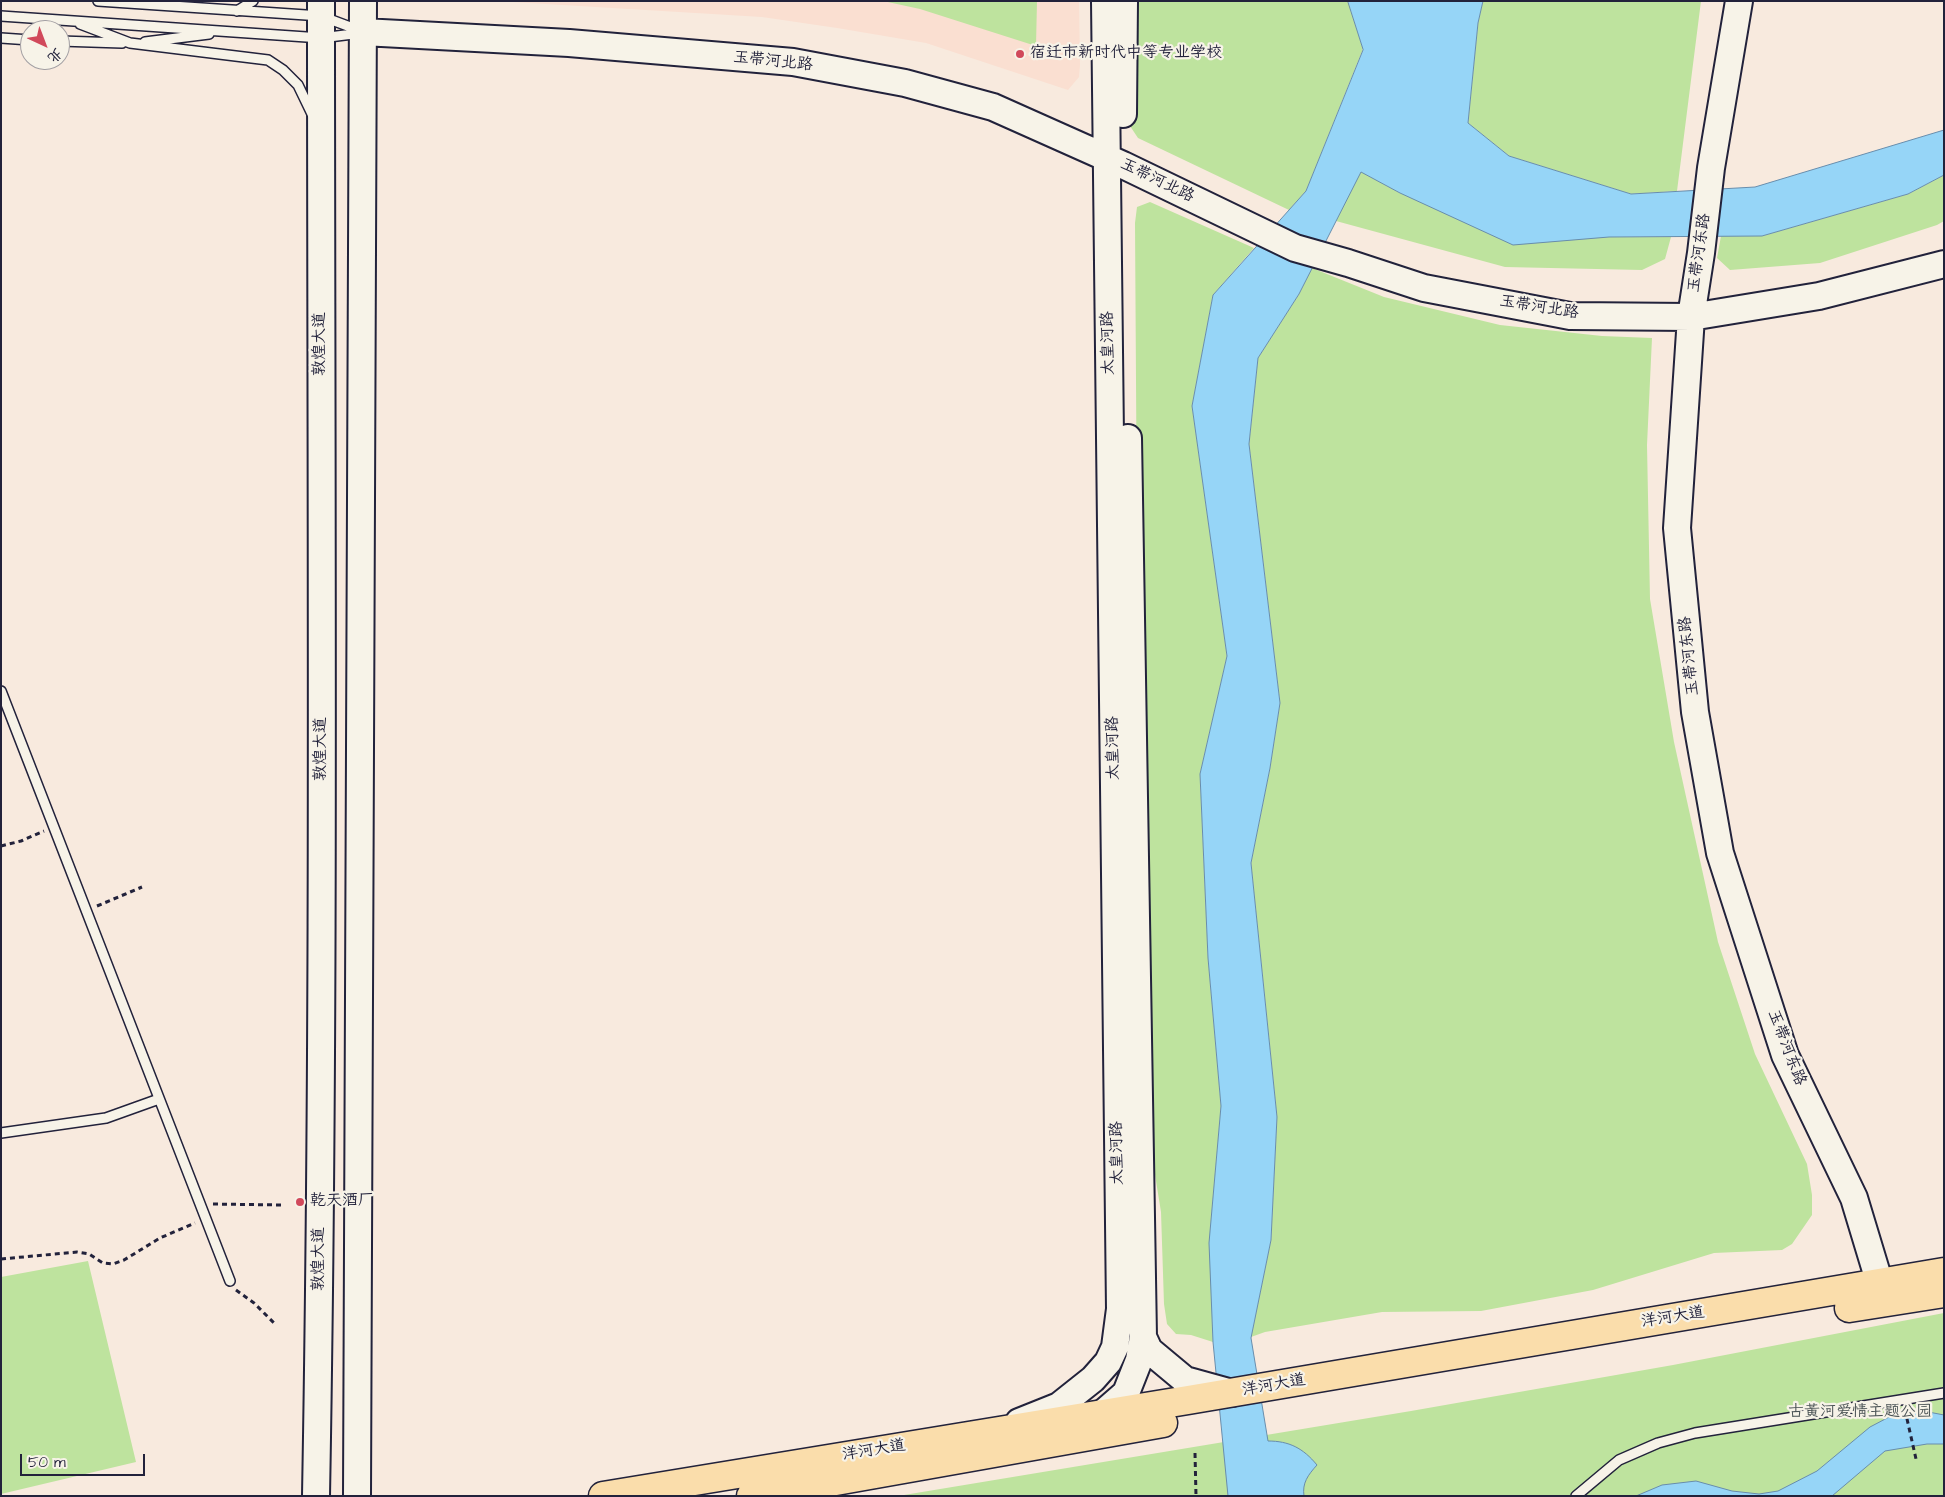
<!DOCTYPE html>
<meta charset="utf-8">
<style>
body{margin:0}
#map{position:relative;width:1945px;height:1497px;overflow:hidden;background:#f8eade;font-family:"Architects Daughter","LXGW WenKai TC",sans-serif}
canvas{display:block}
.frame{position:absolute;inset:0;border:2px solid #22223b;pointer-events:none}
.north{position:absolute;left:20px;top:20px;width:50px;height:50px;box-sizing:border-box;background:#f7f3e8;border:1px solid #a29fa3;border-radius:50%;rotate:137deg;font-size:14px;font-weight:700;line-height:20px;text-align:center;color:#22223b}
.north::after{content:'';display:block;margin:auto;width:18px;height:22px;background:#d1495b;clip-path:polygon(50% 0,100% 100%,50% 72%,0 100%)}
.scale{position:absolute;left:20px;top:1454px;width:125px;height:22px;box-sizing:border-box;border:2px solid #22223b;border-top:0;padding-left:6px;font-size:15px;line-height:18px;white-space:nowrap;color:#22223b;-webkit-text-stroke:4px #f7f3e8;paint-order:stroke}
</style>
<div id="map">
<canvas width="1945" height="1497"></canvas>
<div class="frame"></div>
<div class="north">北</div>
<div class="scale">50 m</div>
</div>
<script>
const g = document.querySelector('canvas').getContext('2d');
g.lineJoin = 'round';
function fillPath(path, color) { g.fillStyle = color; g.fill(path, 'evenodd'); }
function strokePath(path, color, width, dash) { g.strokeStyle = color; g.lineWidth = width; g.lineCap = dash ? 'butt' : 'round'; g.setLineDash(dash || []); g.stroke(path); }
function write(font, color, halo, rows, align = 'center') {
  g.font = font + ' "Architects Daughter","LXGW WenKai TC",sans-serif'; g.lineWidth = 4.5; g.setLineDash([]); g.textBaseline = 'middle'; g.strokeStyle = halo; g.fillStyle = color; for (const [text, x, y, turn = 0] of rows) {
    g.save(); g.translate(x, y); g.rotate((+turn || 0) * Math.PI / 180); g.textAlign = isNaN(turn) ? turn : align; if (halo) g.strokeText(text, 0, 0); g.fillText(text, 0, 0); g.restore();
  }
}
fillPath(new Path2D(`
 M496 1H1079L1080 65 1079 77 1068 90 926 43 837 28 762 17Z`), '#fadfd1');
fillPath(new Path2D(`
 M883 1H1037L1036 46 920 9Z
 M1130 1H1348L1363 49 1306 191 1289 210 1138 138 1130 126Z
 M1483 1H1701L1677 191 1631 194 1509 156 1468 123 1478 23Z
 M1361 171 1400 193 1609 237H1671L1665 259 1642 270 1505 267 1336 221Z
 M1944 175V221L1937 225 1820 263 1730 270 1717 258 1721 236H1762L1908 194Z
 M1150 202 1254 248 1213 295 1192 406 1227 656 1200 774 1208 958 1221 1106 1210 1234 1213 1342 1191 1335 1176 1334 1167 1324 1164 1304 1161 1212 1151 1150 1137 538 1135 223 1137 207Z
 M1312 268 1384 297 1500 325 1602 336 1652 338 1647 445 1650 599 1674 742 1718 942 1755 1054 1807 1164 1812 1195V1215L1792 1244 1782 1250 1714 1253 1593 1290 1481 1311 1382 1312 1265 1332 1251 1337 1271 1240 1277 1117 1251 863 1270 768 1280 703 1249 444 1258 358 1299 294Z
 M88 1261 136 1462 1 1494V1277Z
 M1944 1313V1496H898L1411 1411 1673 1365Z`), '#bee39e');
const water = new Path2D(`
 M1348 1H1483L1478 23 1468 123 1509 156 1631 194 1755 187 1944 130V175L1908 194 1762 236 1609 237 1513 245 1400 193 1361 172 1299 294 1258 358 1249 444 1280 703 1270 768 1251 863 1277 1117 1271 1240 1251 1338 1268 1441C1289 1441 1303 1448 1317 1465 1308 1475 1302 1483 1304 1496H1228L1213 1342 1209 1243 1221 1106 1208 958 1200 774 1227 656 1192 406 1213 295 1306 191 1363 50Z
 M1913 1409 1944 1415V1444H1927L1885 1451 1832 1496H1636L1662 1485 1696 1481 1732 1491 1759 1494 1778 1491 1817 1471 1870 1427 1891 1416Z`);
fillPath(water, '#96d5f7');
strokePath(water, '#688dac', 1);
const lane = new Path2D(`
 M98 1 321 16 361 31
 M237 11 253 1
 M1 16 321 38 361 33
 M80 24 130 43 268 60 283 70 298 85 312 114
 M1 38 30 40
 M60 41 122 43
 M145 42 209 34
 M1 691 230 1281
 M1 1133 106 1118 159 1099
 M1576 1496 1619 1460 1658 1443 1695 1433 1944 1393`);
const secondary = new Path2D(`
 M1739 1 1711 168 1701 253 1691 317 1677 528 1695 712 1720 853 1785 1055 1854 1198 1880 1284
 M363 32 569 43 793 62 905 83 993 107 1123 165 1295 248 1348 263 1424 288 1570 316 1691 317 1819 296 1944 264
 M1123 114 1124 1
 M1128 438 1143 1337 1149 1350 1185 1380 1232 1393
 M1095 1420 1126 1393 1139 1360 1143 1337
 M1019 1422 1059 1406 1093 1379 1108 1362 1115 1347 1120 1309 1105 1
 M316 1496C325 998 321 499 321 1
 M357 1496 363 1`);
const primary = new Path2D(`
 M1849 1308 1944 1293
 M603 1496 1188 1400 1944 1272
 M751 1496 1163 1423`);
strokePath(lane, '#22223b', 12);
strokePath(secondary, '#22223b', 30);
strokePath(primary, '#22223b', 31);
strokePath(new Path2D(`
 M1 846 21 841 44 831
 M97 906 142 887
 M213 1204 282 1205
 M1 1259 77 1252 89 1254 103 1263 113 1264 124 1260 160 1238 195 1223
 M236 1290 254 1303 275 1324
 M1905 1410 1916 1459
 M1195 1453 1196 1496`), '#22223b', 3, [5, 4]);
strokePath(lane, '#f7f3e8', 9);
strokePath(secondary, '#f7f3e8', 26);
strokePath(primary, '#faddab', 28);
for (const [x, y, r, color] of [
 [1020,54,5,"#d1495b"],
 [300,1202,5,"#d1495b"]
]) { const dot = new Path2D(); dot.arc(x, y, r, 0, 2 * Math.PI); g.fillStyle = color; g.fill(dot); strokePath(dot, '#f7f3e8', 2); }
write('16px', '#22223b', '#f7f3e8', [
 ["宿迁市新时代中等专业学校",1030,54],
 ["乾天酒厂",310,1202]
], 'left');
write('16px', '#22223b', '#f7f3e8', [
 ["玉带河北路",773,62,6],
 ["玉带河北路",1157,181,26],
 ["玉带河东路",1700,253,-82],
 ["玉带河北路",1539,308,9],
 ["太皇河路",1109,343,-91],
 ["敦煌大道",321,344,-90],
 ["玉带河东路",1690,656,-96],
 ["太皇河路",1114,748,-91],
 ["敦煌大道",322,749,-90],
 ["玉带河东路",1786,1048,69],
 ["太皇河路",1118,1153,-91],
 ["敦煌大道",320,1259,-90],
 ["洋河大道",1673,1318,-9],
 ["洋河大道",1274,1386,-10],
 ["洋河大道",874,1451,-9]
]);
write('16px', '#495254', '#f7f3e8', [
 ["古黄河爱情主题公园",1860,1413]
]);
</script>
